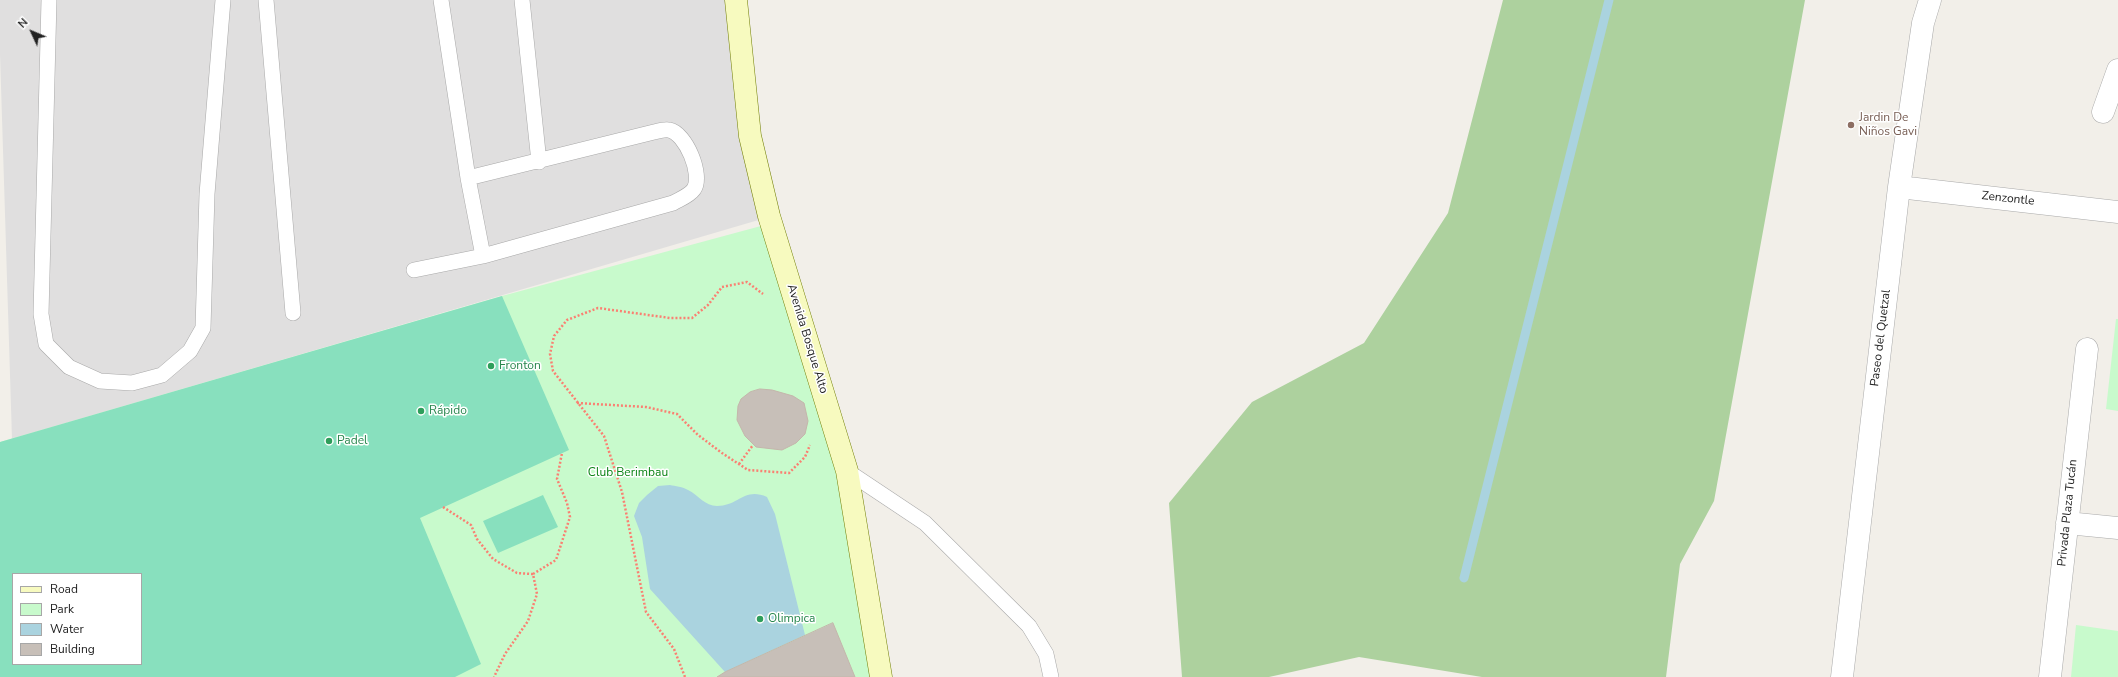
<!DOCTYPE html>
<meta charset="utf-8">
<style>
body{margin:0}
#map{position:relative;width:2118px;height:677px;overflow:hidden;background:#f2efe9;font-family:"Nunito Sans",sans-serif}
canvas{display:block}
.legend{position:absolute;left:12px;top:573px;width:130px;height:92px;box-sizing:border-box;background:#fff;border:1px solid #a7a7a7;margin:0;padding:5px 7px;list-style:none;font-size:12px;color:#222}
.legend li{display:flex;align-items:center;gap:8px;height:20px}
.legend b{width:20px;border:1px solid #a7a7a7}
.north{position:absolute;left:12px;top:12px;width:40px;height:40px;-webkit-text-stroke:3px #fff;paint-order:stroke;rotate:314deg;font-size:11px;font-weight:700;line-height:16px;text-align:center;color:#222}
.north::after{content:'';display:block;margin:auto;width:14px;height:18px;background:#222;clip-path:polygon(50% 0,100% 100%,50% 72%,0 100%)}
</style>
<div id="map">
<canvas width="2118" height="677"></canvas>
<ul class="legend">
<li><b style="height:5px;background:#f7fabf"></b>Road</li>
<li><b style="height:11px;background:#c8facc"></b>Park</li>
<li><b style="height:11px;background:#aad3df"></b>Water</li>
<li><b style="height:11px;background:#c7bfb8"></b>Building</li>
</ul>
<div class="north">N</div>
</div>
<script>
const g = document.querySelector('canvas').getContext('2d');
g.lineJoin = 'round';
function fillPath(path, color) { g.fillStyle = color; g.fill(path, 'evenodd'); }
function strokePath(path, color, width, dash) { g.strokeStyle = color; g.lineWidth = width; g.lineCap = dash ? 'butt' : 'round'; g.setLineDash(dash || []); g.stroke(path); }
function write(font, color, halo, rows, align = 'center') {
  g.font = font + ' "Nunito Sans",sans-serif'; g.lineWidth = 3; g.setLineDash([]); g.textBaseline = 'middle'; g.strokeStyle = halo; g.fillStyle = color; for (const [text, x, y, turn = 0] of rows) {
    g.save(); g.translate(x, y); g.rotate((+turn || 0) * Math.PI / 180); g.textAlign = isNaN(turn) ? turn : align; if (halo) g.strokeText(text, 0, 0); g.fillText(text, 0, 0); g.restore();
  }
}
fillPath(new Path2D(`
 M0 0H730L762 219 12 439 0 53Z`), '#e0dfdf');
fillPath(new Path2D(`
 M1503 0H1805L1714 501 1680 564 1666 677H1482L1359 657 1269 677H1182L1169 503 1252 402 1364 343 1448 213Z`), '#add19e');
fillPath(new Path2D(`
 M772 223 839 462 875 677H0V442L502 296ZM13 574H141V664H13Z
 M2116 319H2118V411L2106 409Z
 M2076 625 2118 631V677H2071Z`), '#c8facc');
fillPath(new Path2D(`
 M502 296 569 450 420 518 481 664 455 677H0V442ZM13 574H141V664H13Z
 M543 495 558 527 498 553 483 521Z`), '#88e0be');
fillPath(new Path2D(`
 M670 485C675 486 683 487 688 490 698 495 705 506 717 506 739 506 744 487 767 497L775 514 805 635 725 672 650 589 642 537 634 516 639 503 647 495 658 486Z`), '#aad3df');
strokePath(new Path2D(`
 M1464 578 1609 0`), '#aad3df', 9);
const building = new Path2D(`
 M760 389 772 390 793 396 804 403 808 421 805 434 796 443 782 450 756 447 745 436 737 420 738 406 741 399 750 392Z
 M833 623 855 677H717L725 672Z`);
fillPath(building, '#c7bfb8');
strokePath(building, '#c4b6ab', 1);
const lane = new Path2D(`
 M49 0 41 314 46 344 69 367 100 381 132 383 162 375 190 351 203 328 207 194 223 0
 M266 0 293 313
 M441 0 468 178 483 256
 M522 0 539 162
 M414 270 483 256 673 203C680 199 689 196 694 189 703 175 686 133 669 130 665 129 658 131 654 132L468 178
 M847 471 925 523 1029 626 1046 654 1051 677`);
const street = new Path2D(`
 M2103 112 2118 70
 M1899 187 2118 212
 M2067 523 2118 528
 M1842 677 1899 187 1923 23 1930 0
 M2050 677 2087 349`);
const secondary = new Path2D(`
 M736 0 750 136 769 216 847 471 881 677`);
strokePath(lane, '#a9a9a9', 16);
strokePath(street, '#a9a9a9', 23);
strokePath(secondary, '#707d05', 23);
strokePath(new Path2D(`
 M577 403 646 407 677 414 698 435 722 453 748 470 789 473 805 457 810 445
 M739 464 753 445
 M443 507 471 525 477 539 493 559 517 573 533 574 537 594 528 621 505 654 494 677
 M533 574 556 560 570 517 567 503 557 479 562 453
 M685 677 674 649 646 612 622 492 604 436 553 371 550 354 554 336 567 320 598 308 670 318H692L708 305 722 287 747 282 763 294`), '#fa8072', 2.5, [2, 2]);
strokePath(lane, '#fff', 15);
strokePath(street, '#fff', 22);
strokePath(secondary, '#f7fabf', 22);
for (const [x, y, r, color] of [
 [1851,125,4,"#8d6e63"],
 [491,366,4,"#2e9e5b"],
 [421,411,4,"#2e9e5b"],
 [329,441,4,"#2e9e5b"],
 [760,619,4,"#2e9e5b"]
]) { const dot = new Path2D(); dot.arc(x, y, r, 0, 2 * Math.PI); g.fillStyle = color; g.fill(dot); strokePath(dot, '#fff', 1.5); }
write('12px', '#785e54', '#fff', [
 ["Jardin De",1859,118],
 ["Niños Gavi",1859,132]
], 'left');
write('12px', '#222', '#fff', [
 ["Zenzontle",2008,199,6],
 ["Paseo del Quetzal",1881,338,-83],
 ["Avenida Bosque Alto",807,339,73],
 ["Privada Plaza Tucán",2068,513,-84]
]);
write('12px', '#27864d', '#fff', [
 ["Fronton",499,366],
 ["Rápido",429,411],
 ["Padel",337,441],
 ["Olimpica",768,619]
], 'left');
write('12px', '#0c8416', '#fff', [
 ["Club Berimbau",628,473]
]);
</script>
